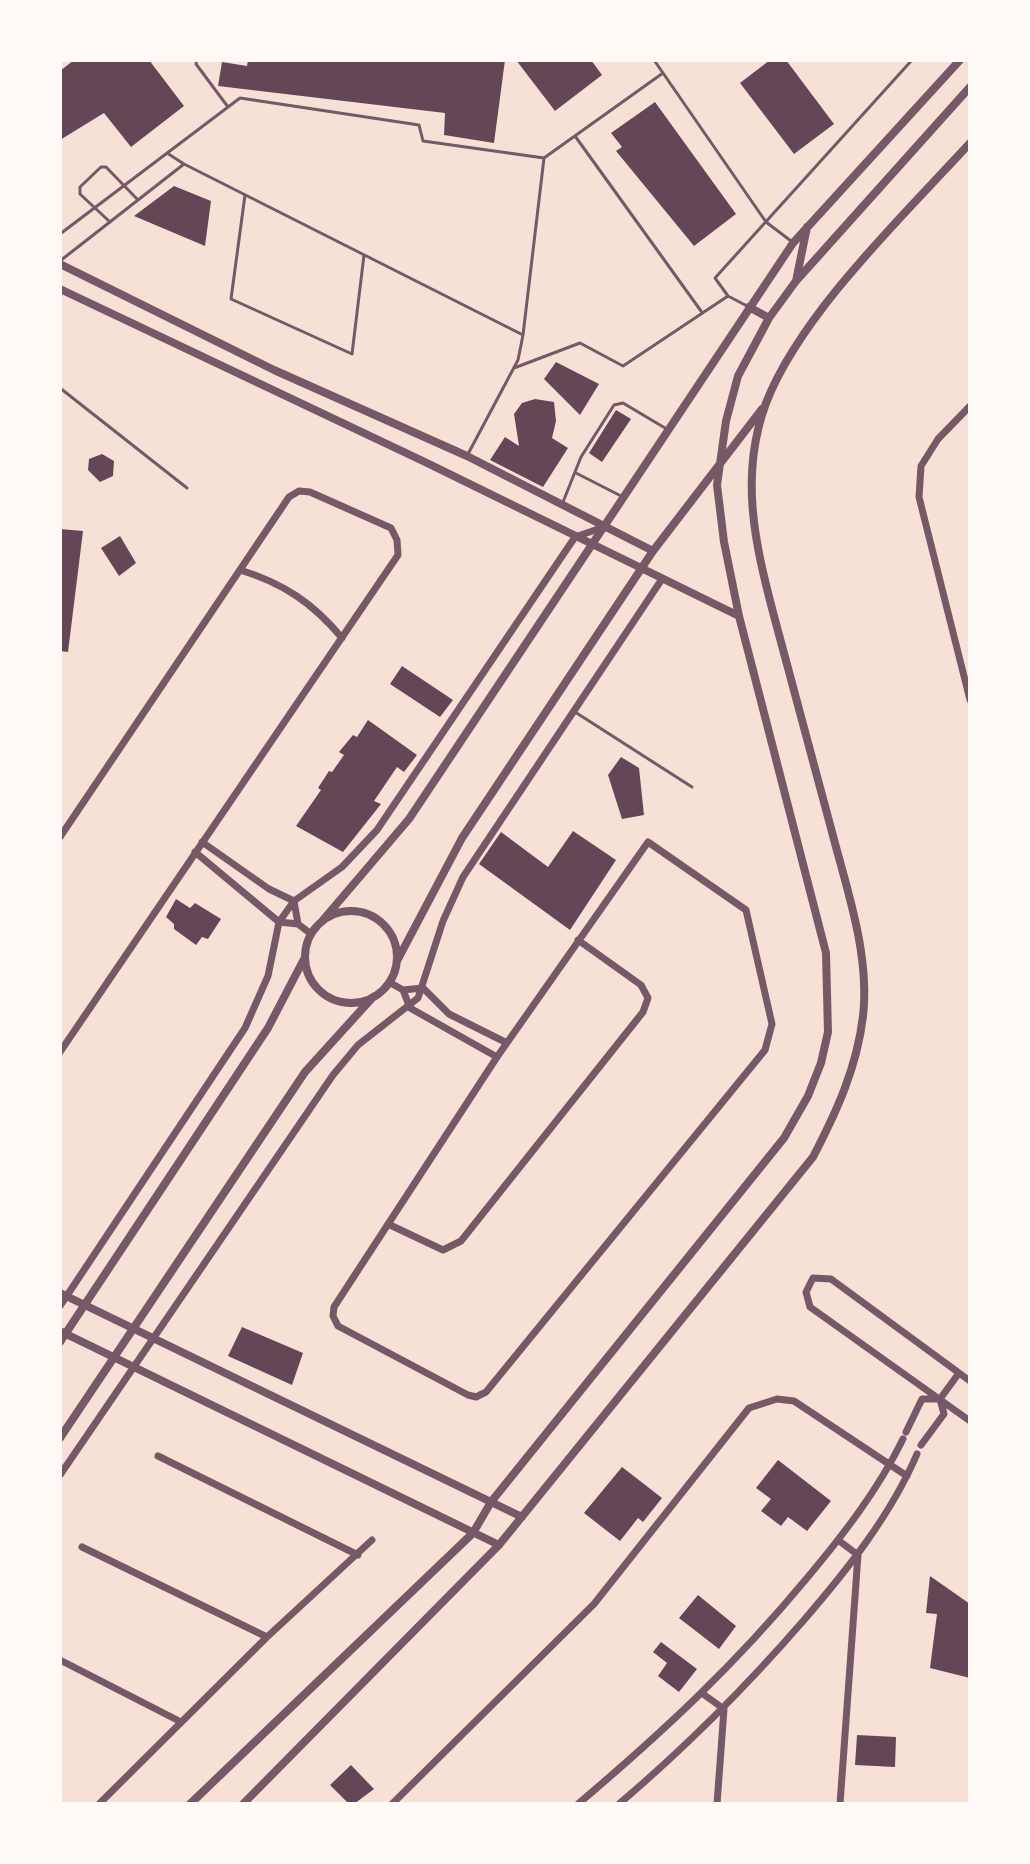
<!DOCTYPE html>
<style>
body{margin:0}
#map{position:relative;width:1030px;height:1864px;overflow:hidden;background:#f7e1d7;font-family:Roboto,sans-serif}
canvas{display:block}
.frame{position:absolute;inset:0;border:62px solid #fffaf5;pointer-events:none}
</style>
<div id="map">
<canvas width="1030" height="1864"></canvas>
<div class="frame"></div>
</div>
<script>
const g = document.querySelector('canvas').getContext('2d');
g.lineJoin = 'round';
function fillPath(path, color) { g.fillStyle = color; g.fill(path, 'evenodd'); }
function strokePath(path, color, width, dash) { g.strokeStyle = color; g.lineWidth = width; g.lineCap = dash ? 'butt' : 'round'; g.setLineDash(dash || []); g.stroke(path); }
fillPath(new Path2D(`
 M74 60H149L184 106 131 147 104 113 60 140V71Z
 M248 60H505L494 143 444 135 445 113 218 86 222 62 247 66Z
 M516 60H591L602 75 555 111Z
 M770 60H786L834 124 794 154 740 83Z
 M655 102 736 214 694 246 616 151 622 147 611 133Z
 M174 186 211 201 205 246 134 216Z
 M556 362 599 384 580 415 544 379Z
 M535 399 554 402 556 421 552 438 568 448 543 487 490 460 505 437 519 446 514 414 522 403Z
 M616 410 631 419 602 462 589 453Z
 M102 454 114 461 113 476 100 482 88 470 89 459Z
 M60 529 83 531 68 652 60 651Z
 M120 536 136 563 119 576 101 548Z
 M402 666 453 700 440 717 390 684Z
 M368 720 417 755 404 772 397 767 374 801 381 804 343 852 296 826 321 790 318 788 329 771 332 772 344 755 339 752 353 735 357 737Z
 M621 757 639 768 644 815 622 819 608 775Z
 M573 831 616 860 570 930 479 864 501 832 548 867Z
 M176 899 190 908 195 903 221 919 208 939 202 937 196 945 174 929V924L166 917Z
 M242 1327 303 1353 292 1385 228 1356Z
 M778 1460 831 1501 807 1531 788 1517 781 1526 761 1511 771 1499 756 1488Z
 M622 1467 662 1498 643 1522 638 1518 620 1541 584 1513Z
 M930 1576 970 1604V1678L930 1668 937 1614 926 1613Z
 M698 1595 736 1626 719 1649 679 1618Z
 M661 1642 697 1669 679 1692 658 1676 667 1663 653 1652Z
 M857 1735 896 1737 895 1767 855 1765Z
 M351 1765 374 1789 354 1804H349L330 1785Z`), '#644757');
strokePath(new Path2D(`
 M197 60 196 64 228 107
 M654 60 766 222 791 241
 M575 136 701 311
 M167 153 184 164
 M544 158 663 73
 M245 195 231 299 352 354 364 255
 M110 222 80 194V187L101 167H106L138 200
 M60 234 240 98 419 125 423 141 544 158 523 335 184 164 60 261
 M749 307 728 296 715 278 912 60
 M514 368 580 343 623 366 728 296
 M60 388 187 488
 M468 454 518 360 523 335
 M576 473 623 497
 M563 502 581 457 614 405 623 403 665 428
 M575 712 692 787`), '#755966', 3);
strokePath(new Path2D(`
 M970 406 938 439 921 466 919 497 970 700
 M240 570C283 583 313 603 342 638
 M60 837 289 497 299 491 310 492 391 528 397 540 398 555 60 1052
 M648 842 746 910 772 1024 765 1050 486 1392 476 1397 468 1395 338 1326 333 1316 334 1307 497 1057Z
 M195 852 279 922 298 924 294 901 269 889 202 842
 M298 924 311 934
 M389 982 403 990
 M497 1057 410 1008 403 990 423 988 449 1014 507 1043
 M388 1224 443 1250 461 1241 643 1012 648 998 641 985 578 940
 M60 1306 245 1028 268 976 279 922 294 901 342 867 377 830 575 537 604 527
 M970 1381 831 1279 813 1278 806 1292 810 1307 970 1421
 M940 1399 959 1373
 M906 1432 922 1399H940L944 1414 921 1445
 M158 1456 358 1555
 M60 1475 333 1075 358 1045 418 998 443 921 463 877 662 579
 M838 1540 858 1555 840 1804
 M82 1547 267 1637
 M60 1660 181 1722
 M703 1694 724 1709 717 1804
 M99 1804 267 1637 372 1540
 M392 1804 594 1604 749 1408 777 1399 794 1401 907 1476
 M578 1804C664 1731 734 1666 807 1578 843 1535 878 1490 903 1439
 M619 1804C686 1747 746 1687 804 1620 847 1570 891 1515 917 1454`), '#755966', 7);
strokePath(new Path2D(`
 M60 264 274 370 467 456 653 551
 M796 281 807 227
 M60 289 425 462 739 616
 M749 307 769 318
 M305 957a46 46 0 1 1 92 0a46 46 0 1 1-92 0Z
 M323 920 409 819 793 243 960 60
 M397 961 462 838 653 551 762 409
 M60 1293 522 1517
 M60 1331 499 1545
 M60 1342 268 1028 304 959
 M60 1438 305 1072 373 997
 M190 1804 473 1533 491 1502 784 1138 808 1096 821 1063 828 1032 826 953 739 616 724 542 717 485 726 421 738 376 769 318 796 281 970 87
 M243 1804 499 1545 813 1157C837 1111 857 1067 863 1016 870 955 847 890 832 832 813 760 793 688 774 616 755 544 739 476 766 403 801 313 904 215 970 143`), '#755966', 8);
</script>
